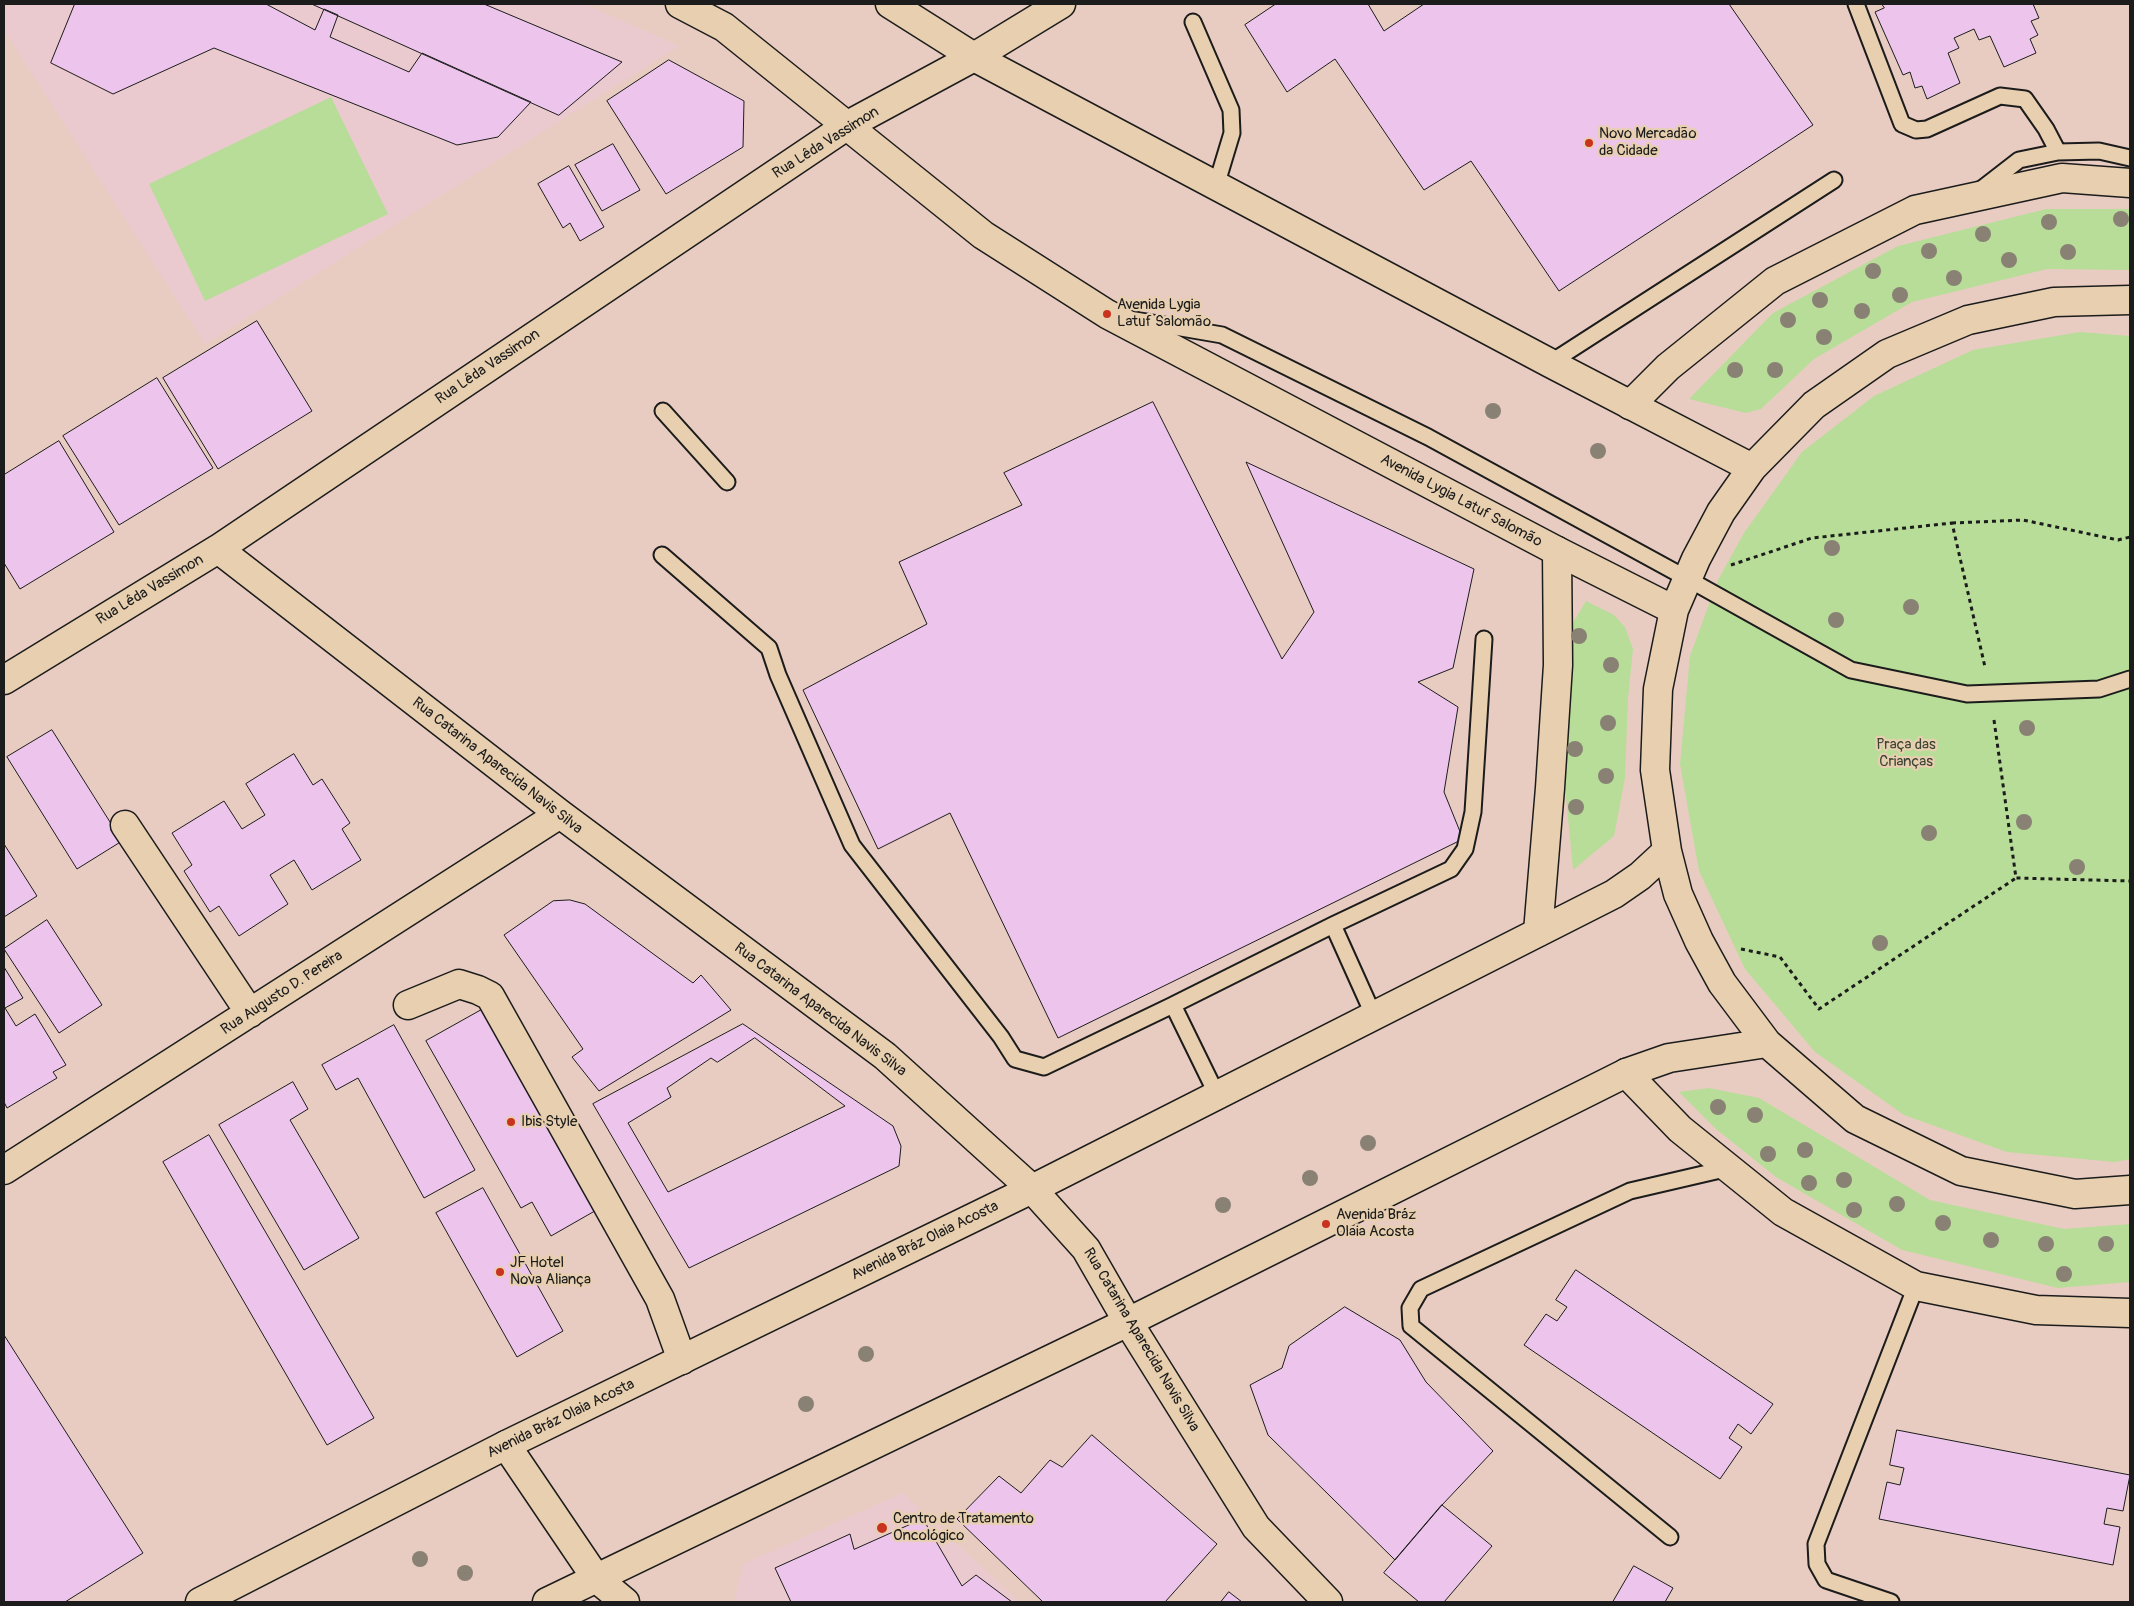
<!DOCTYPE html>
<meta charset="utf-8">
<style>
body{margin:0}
#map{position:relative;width:2134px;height:1606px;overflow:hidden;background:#e9ccc1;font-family:Pangolin,sans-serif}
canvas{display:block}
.frame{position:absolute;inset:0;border:5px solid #1c1c1c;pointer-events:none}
</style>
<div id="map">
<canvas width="2134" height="1606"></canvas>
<div class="frame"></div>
</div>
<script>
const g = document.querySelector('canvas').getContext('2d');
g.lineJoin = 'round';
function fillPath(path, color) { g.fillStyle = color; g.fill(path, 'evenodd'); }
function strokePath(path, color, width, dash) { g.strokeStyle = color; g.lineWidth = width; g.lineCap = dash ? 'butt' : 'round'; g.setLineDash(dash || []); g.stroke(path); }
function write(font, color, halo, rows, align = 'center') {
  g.font = font + ' Pangolin,sans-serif'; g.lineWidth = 4.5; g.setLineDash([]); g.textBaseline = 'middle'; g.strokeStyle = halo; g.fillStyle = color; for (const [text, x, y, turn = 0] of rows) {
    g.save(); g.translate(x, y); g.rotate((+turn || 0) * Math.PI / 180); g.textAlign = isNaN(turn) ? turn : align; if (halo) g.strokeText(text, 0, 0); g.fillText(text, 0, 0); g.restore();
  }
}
fillPath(new Path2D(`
 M9 4H585L679 46 205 344 4 30V16Z
 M903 1493 1019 1602H734L743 1564Z`), '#eacace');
fillPath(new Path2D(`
 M331 97 388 214 205 301 149 184Z
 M2046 209H2130V270L2047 269 1912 302 1814 359 1761 409 1746 413 1689 399 1773 313 1898 246Z
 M2080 332 2130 336V1159L2115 1162 2007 1152 1904 1115 1815 1052 1745 969 1699 871 1680 764 1690 656 1718 580 1744 533 1802 452 1874 396 1973 350Z
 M1586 601 1614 615 1625 627 1633 649 1628 698 1625 778 1614 836 1573 870 1564 776 1570 628Z
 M1709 1088 1759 1098 1930 1200 2064 1229 2130 1224V1282L2058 1288 1902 1250 1776 1177 1716 1129 1679 1092Z`), '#b7dd98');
const building = new Path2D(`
 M75 4H266L315 30 324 9 338 15 330 37 409 72 422 53 531 102 498 137 457 145 214 48 113 94 51 63Z
 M312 4H484L622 62 559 115Z
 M1276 4H1368L1384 31 1424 4H1729L1813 125 1559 291 1471 161 1424 190 1335 59 1287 92 1245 25Z
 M1882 4H2033L2039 18 2031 21 2038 35 2030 39 2036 53 2004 67 1990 36 1979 40 1974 29 1954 38 1959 48 1948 53 1960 83 1927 99 1922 86 1915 88 1910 72 1903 75 1875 12 1884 8Z
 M669 60 744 101 743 147 666 194 607 101Z
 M613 144 640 190 602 211 575 165Z
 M569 166 604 227 580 241 570 223 563 228 538 184Z
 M257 321 312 411 218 469 163 378Z
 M157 378 213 468 119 525 63 436Z
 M1153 402 1282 659 1314 612 1246 462 1474 569 1453 668 1418 682 1458 707 1444 792 1463 839 1058 1038 950 813 878 849 803 690 927 624 899 562 1022 505 1004 473Z
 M59 441 114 532 20 589 4 563V475Z
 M52 730 122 841 77 869 7 757Z
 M294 754 313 785 322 779 350 823 342 829 361 860 312 890 294 860 270 875 288 904 239 936 219 906 210 912 184 871 192 865 172 833 224 801 242 829 265 815 246 784Z
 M4 844 37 896 4 917Z
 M570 900 585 904 693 983 701 975 731 1010 599 1091 572 1057 583 1049 504 935 553 901Z
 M47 920 102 1005 59 1033 4 949Z
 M4 967 23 998 5 1008 16 1026 35 1014 66 1065 53 1072 57 1078 7 1108 4 1102Z
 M485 1008 600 1208 551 1236 532 1202 521 1208 426 1041Z
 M743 1024 893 1126 901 1146 899 1166 689 1268 593 1104Z
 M394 1025 475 1170 424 1198 358 1078 336 1090 322 1065Z
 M755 1038 845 1106 668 1192 628 1123 671 1097 667 1088 711 1058 717 1062Z
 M293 1082 308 1109 290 1120 359 1238 304 1270 219 1125Z
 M209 1135 374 1418 327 1445 163 1162Z
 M483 1188 563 1331 517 1357 436 1213Z
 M1576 1270 1773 1404 1751 1434 1738 1424 1729 1438 1742 1447 1720 1479 1524 1345 1546 1314 1557 1321 1567 1307 1556 1300Z
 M1345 1307 1400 1340 1426 1382 1493 1451 1442 1505 1395 1560 1268 1435 1250 1385 1282 1368 1289 1346Z
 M4 1335 143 1553 65 1602H4Z
 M1897 1430 2130 1475 2123 1511 2107 1508 2104 1524 2120 1527 2113 1565 1879 1519 1887 1482 1900 1485 1904 1468 1890 1465Z
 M1092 1435 1217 1544 1165 1602H1043L957 1519 999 1476 1021 1493 1050 1460 1062 1467Z
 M1442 1505 1492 1546 1444 1602H1419L1384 1573Z
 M923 1519 962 1586 976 1575 1012 1602H791L775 1568 850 1534 854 1549Z
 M1634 1566 1673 1588 1665 1602H1613Z
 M1229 1592 1242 1602H1221Z`);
fillPath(building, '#edc5ec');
strokePath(building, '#1c1c1c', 1);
const lane = new Path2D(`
 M1856 4 1902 124 1916 130 1927 129 2000 96 2025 99 2046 129 2058 152
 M1193 22 1231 110 1232 133 1216 186
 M1979 191 2019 160 2058 152 2099 151 2130 158
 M1135 320 1222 335 1428 437 1688 579 1851 670 1967 694 2099 689 2130 679
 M1550 363 1834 180
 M663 411 727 482
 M662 555 769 648 778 675 852 845 1001 1037 1015 1059 1044 1067 1173 1005 1217 1095
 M1333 925 1373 1014
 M1173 1005 1333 925 1451 869 1465 849 1473 812 1484 639
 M1670 1537 1411 1326 1410 1308 1421 1289 1630 1191 1729 1168
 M1891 1602 1826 1580 1817 1564 1816 1544 1916 1286`);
const street = new Path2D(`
 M1630 405 1668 367 1775 281 1915 210 2062 178 2130 183
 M218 549 560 814 885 1056 1032 1189 1086 1249 1128 1322 1256 1527 1328 1602
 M4 680 218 549 848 125 974 57 1061 4
 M125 825 250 1013
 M1538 932 1550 788 1558 665 1557 551
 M408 1005 459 984 478 990 490 996 660 1299 682 1360
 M1626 1073 1680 1129 1783 1212 1916 1286 2036 1310 2130 1313
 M4 1170 560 814
 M506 1445 596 1578 625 1602`);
const secondary = new Path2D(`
 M680 4 724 27 983 235 1107 314 1557 551 1674 610
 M890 4 974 57 1550 363 1752 468
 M2130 300 2054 302 1968 320 1887 354 1814 405 1752 468 1721 512 1696 559 1674 610 1658 689 1655 770 1667 851 1678 894 1699 941 1722 983 1767 1043 1855 1119 1961 1171 2075 1194 2130 1190
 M200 1602 506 1445 1032 1189 1614 894 1640 876 1667 851
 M547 1602 1128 1322 1626 1073 1669 1058 1767 1043`);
strokePath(lane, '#1c1c1c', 19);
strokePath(street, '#1c1c1c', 31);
strokePath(secondary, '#1c1c1c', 31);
strokePath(new Path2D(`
 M1952 523 2023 520 2118 540 2130 537
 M1731 565 1812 538 1952 523 1985 667
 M1994 720 2016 878 2130 881
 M1741 949 1780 957 1819 1009 2016 878`), '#1c1c1c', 3, [4, 4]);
strokePath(lane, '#e7cfaf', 15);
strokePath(street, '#e7cfaf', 28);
strokePath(secondary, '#e7cfaf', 28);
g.fillStyle = '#898174';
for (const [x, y] of [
 [2121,219],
 [2049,222],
 [1983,234],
 [1929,251],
 [2068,252],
 [2009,260],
 [1873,271],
 [1954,278],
 [1900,295],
 [1820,300],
 [1862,311],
 [1788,320],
 [1824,337],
 [1735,370],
 [1775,370],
 [1493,411],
 [1598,451],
 [1832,548],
 [1911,607],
 [1836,620],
 [1579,636],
 [1611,665],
 [1608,723],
 [2027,728],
 [1575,749],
 [1606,776],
 [1576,807],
 [2024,822],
 [1929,833],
 [2077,867],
 [1880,943],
 [1718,1107],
 [1755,1115],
 [1368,1143],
 [1805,1150],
 [1768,1154],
 [1310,1178],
 [1844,1180],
 [1809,1183],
 [1897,1204],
 [1223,1205],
 [1854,1210],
 [1943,1223],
 [1991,1240],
 [2046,1244],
 [2106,1244],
 [2064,1274],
 [866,1354],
 [806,1404],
 [420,1559],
 [465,1573]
]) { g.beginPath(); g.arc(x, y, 8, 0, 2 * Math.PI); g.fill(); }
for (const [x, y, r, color] of [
 [1589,143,5,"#c8321e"],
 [1107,314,5,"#c8321e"],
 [511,1122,5,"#c8321e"],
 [1326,1224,5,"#c8321e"],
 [500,1272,5,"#c8321e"],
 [882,1528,6,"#c8321e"]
]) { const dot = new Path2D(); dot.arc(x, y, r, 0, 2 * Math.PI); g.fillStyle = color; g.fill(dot); strokePath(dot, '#e7cfaf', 2); }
write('15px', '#1c1c1c', '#e7cfaf', [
 ["Novo Mercadão",1599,134],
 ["da Cidade",1599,151],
 ["Avenida Lygia",1117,305],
 ["Latuf Salomão",1117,322],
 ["Ibis Style",521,1122],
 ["Avenida Bráz",1336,1215],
 ["Olaia Acosta",1336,1232],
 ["JF Hotel",510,1263],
 ["Nova Aliança",510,1280],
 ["Centro de Tratamento",893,1519],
 ["Oncológico",893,1536]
], 'left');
write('15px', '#1c1c1c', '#e7cfaf', [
 ["Rua Lêda Vassimon",826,143,-32],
 ["Rua Lêda Vassimon",488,367,-34],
 ["Avenida Lygia Latuf Salomão",1461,501,28],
 ["Rua Lêda Vassimon",150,590,-31],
 ["Rua Catarina Aparecida Navis Silva",497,766,38],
 ["Rua Augusto D. Pereira",282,993,-33],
 ["Rua Catarina Aparecida Navis Silva",820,1010,37],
 ["Avenida Bráz Olaia Acosta",925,1241,-26],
 ["Rua Catarina Aparecida Navis Silva",1141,1340,59],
 ["Avenida Bráz Olaia Acosta",561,1419,-26]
]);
write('15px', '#3b4335', '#e7cfaf', [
 ["Praça das",1906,745],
 ["Crianças",1906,762]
]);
</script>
